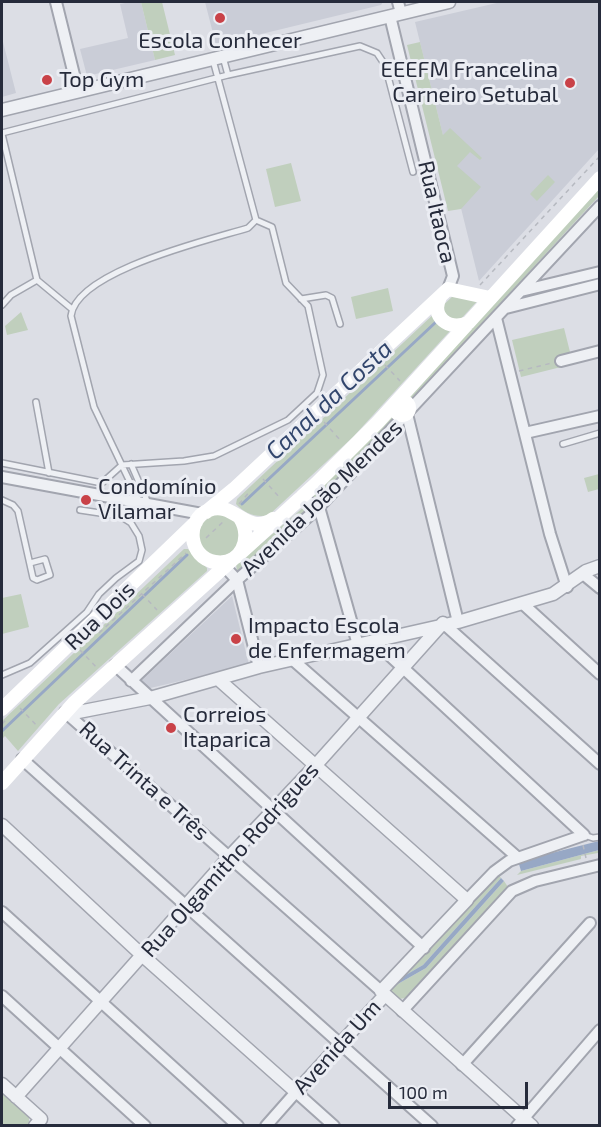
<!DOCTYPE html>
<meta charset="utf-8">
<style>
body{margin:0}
#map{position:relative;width:601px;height:1127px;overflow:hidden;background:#dcdee5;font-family:"Exo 2",sans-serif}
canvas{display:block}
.frame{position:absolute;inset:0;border:3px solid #262b3b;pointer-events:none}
.scale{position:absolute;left:388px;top:1082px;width:140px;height:27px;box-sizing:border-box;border:3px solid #262b3b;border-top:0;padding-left:8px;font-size:18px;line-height:21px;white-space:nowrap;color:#262b3b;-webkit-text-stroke:4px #ebedf3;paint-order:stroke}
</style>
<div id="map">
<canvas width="601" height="1127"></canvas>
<div class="frame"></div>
<div class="scale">100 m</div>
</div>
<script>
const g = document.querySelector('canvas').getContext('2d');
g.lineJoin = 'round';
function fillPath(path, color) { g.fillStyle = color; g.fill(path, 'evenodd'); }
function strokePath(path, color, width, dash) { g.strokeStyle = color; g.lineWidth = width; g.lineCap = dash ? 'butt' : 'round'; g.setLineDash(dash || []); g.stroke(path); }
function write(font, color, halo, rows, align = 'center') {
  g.font = font + ' "Exo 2",sans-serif'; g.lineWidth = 6; g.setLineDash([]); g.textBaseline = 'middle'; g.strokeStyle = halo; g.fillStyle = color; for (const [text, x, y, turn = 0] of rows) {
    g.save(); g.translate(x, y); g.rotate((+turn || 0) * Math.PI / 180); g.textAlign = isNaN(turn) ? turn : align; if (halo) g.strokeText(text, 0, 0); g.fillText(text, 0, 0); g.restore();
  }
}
fillPath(new Path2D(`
 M130 2H141L155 60 87 76 80 49 128 38 120 4Z
 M205 2H383L381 5 216 45Z
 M501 2H599V149L479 281 415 22Z
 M2 38 16 93 2 97Z
 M232 596 249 665 146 689 139 683Z`), '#cacdd7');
fillPath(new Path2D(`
 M141 2H162L175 55 155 60Z
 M420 42 443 135 450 128 482 158 480 160 470 152 457 166 481 187 461 209 448 211 407 45Z
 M291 163 301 201 275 207 266 169Z
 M548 175 555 182 537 201 530 194Z
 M599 186V196L410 401 409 397Z
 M388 288 393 311 356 319 351 297Z
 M454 295 481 297 353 437 269 515C257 518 245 514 236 504L237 499Z
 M21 312 28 330 7 335 5 326Z
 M564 328 573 364 521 377 512 340Z
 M392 416H397L320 499H313L312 497Z
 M599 474V489L588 492 584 478Z
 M305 506 309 509 241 571 237 570 236 565Z
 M198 535a21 21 0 1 1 42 0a21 21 0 1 1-42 0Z
 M184 549H188L207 568V571L59 704 18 751 5 736 2 739V721Z
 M21 594 29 627 2 634V598Z
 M599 850V855L598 853 581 856V859L517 875 521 871Z
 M498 874 501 878 423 965 401 978Z
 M504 881 508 887 406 998 399 999 391 992 392 983 396 985 426 968Z
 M2 1093 8 1095 29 1114V1125H2Z`), '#c0cfbd');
fillPath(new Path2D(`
 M599 841V850L521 871 519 864 524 860Z
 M501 878 504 881 426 968 396 985 392 983 423 965Z`), '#97a8c5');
strokePath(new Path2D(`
 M242 504 437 321
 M2 731 187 555`), '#97a8c5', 3);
const service = new Path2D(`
 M223 57 228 75 360 46 377 53 385 65 413 172
 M2 133 228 75
 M2 134 37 280 72 309
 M301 299 326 295 332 298 340 324
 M2 305 11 295 37 280
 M36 402 49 473
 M563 444 600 433
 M2 463 102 483 122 465 184 461 214 456 288 420 317 393 323 375 308 306 286 283 272 227 256 220
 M131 464 148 503
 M2 500 13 505 18 511 33 578 37 580 50 575 45 559 30 563
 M140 503 94 407 71 316C76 271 209 240 248 228L256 220 213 60
 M2 675 30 663 87 612 99 594 116 578 139 561 142 550 139 536 131 523 120 516 80 510
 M584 835 593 838 600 837`);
const minor = new Path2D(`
 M56 2 78 91
 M398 2 401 13
 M390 16 453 276 448 289
 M521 291 600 272
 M506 308 600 284
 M496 318 550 534 567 587
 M561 361 600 351
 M407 414 458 622
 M525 433 600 416
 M2 477 202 514
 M301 498 319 507 358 645
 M225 567 237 580 259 667
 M583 574 600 588
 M522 603 600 674
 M443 623 600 764
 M374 641 584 835
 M293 660 517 857
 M115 665 424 948
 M131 681 237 580 319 507 600 206
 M65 712 381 991
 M22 759 432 1126
 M467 900 494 872 509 861 584 835
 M2 912 238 1126
 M2 996 145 1126
 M402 1011 512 891 535 881 600 865
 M462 1065 590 923
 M266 1126 296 1092 334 1126
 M517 1126 600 1030`);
const tertiary = new Path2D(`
 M2 110 449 2
 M218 679 467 900 381 991 532 1126
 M68 714 150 698 259 667 458 622 553 594 586 571 600 566
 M2 825 143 956 296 1092 385 995
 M2 1084 41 1119 35 1126
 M16 1097 229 857 315 766 443 623`);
strokePath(service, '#a2a5af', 8);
strokePath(minor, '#a2a5af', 14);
strokePath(tertiary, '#a2a5af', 15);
strokePath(new Path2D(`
 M480 285 600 156
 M385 365 400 381
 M519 371 552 363
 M324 422 341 441
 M263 479 281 499
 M239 504 251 490
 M206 538 224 521
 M142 594 157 610
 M99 633 186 553
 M80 650 97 668
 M20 708 38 727
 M2 724 6 720
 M583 845 586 858`), '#b6b9c0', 1.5, [4.5, 4.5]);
strokePath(service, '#eef0f4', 5);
strokePath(minor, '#eef0f4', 10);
strokePath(tertiary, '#eef0f4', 12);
strokePath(new Path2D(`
 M440 297C430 317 449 331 468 323
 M395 408a7 7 0 1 1 14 0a7 7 0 1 1-14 0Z
 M206 512 234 489 448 289 490 298
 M240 518C253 538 241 566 215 562 189 558 184 520 209 510 234 500 247 537 273 519
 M236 557 316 484 378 422 600 178
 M2 709 196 522
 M2 783 74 703 233 559`), '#fff', 14);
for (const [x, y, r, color] of [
 [220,18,6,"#c94248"],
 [47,80,6,"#c94248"],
 [570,83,6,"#c94248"],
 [86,500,6,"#c94248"],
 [236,639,6,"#c94248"],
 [171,728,6,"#c94248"]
]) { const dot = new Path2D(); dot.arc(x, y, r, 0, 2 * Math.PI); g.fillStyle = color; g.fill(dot); strokePath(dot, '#ebedf3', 2); }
write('22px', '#262b3b', '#ebedf3', [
 ["Escola Conhecer",220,41,"center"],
 ["EEEFM Francelina",558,70,"right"],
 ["Carneiro Setubal",558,95,"right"],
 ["Top Gym",59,80],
 ["Condomínio",98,487],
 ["Vilamar",98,512],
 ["Impacto Escola",248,626],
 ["de Enfermagem",248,651],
 ["Correios",183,715],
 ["Itaparica",183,740]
], 'left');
write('22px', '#262b3b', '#ebedf3', [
 ["Rua Itaoca",437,212,77],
 ["Avenida João Mendes",322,498,-44],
 ["Rua Dois",100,616,-44],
 ["Rua Trinta e Três",144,781,42],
 ["Rua Olgamitho Rodrigues",230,860,-48],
 ["Avenida Um",337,1047,-48]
]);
write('italic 24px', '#32466d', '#ebedf3', [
 ["Canal da Costa",329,400,-43]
]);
</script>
